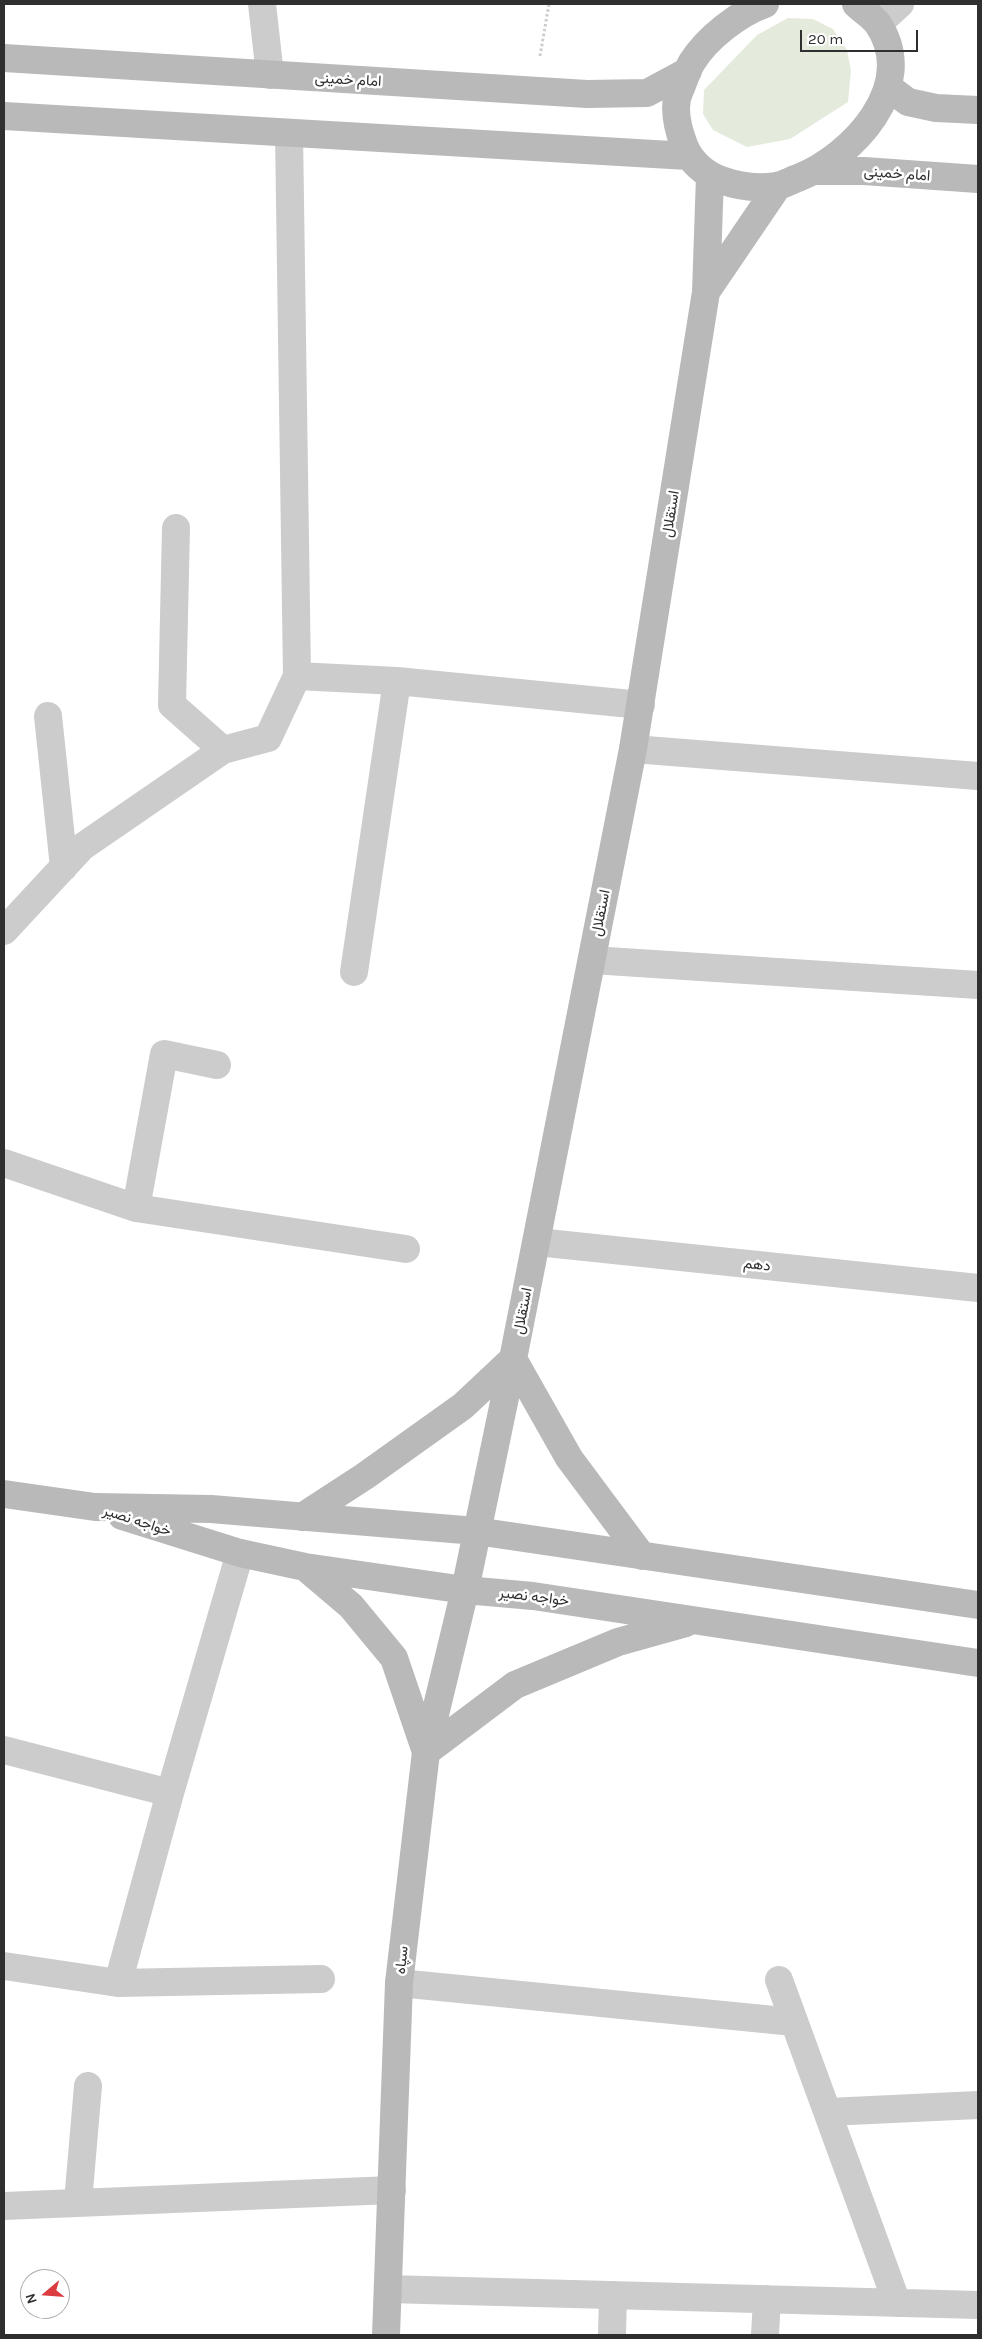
<!DOCTYPE html>
<meta charset="utf-8">
<style>
body{margin:0}
#map{position:relative;width:982px;height:2339px;overflow:hidden;background:#fff;font-family:Karla,sans-serif}
canvas{display:block}
.frame{position:absolute;inset:0;border:5px solid #2f2f2f;pointer-events:none}
.north{position:absolute;left:20px;top:2269px;width:50px;height:50px;box-sizing:border-box;background:#fff;border:1px solid #acacac;border-radius:50%;rotate:252deg;font-size:14px;font-weight:700;line-height:20px;text-align:center;color:#2f2f2f}
.north::after{content:'';display:block;margin:auto;width:18px;height:22px;background:#da3c3f;clip-path:polygon(50% 0,100% 100%,50% 72%,0 100%)}
.scale{position:absolute;left:800px;top:30px;width:118px;height:22px;box-sizing:border-box;border:2px solid #2f2f2f;border-top:0;padding-left:6px;font-size:15px;line-height:18px;white-space:nowrap;color:#2f2f2f;-webkit-text-stroke:4px #fff;paint-order:stroke}
</style>
<div id="map">
<canvas width="982" height="2339"></canvas>
<div class="frame"></div>
<div class="north">N</div>
<div class="scale">20 m</div>
</div>
<script>
const g = document.querySelector('canvas').getContext('2d');
g.lineJoin = 'round';
function fillPath(path, color) { g.fillStyle = color; g.fill(path, 'evenodd'); }
function strokePath(path, color, width, dash) { g.strokeStyle = color; g.lineWidth = width; g.lineCap = dash ? 'butt' : 'round'; g.setLineDash(dash || []); g.stroke(path); }
function write(font, color, halo, rows, align = 'center') {
  g.font = font + ' Karla,Vazirmatn,sans-serif'; g.lineWidth = 5; g.setLineDash([]); g.textBaseline = 'middle'; g.strokeStyle = halo; g.fillStyle = color; for (const [text, x, y, turn = 0] of rows) {
    g.save(); g.translate(x, y); g.rotate((+turn || 0) * Math.PI / 180); g.textAlign = isNaN(turn) ? turn : align; if (halo) g.strokeText(text, 0, 0); g.fillText(text, 0, 0); g.restore();
  }
}
fillPath(new Path2D(`
 M788 18 813 19 833 29 847 50 851 71 848 102 790 139 747 147 713 130 703 114 704 90 757 35Z`), '#e4ebdd');
strokePath(new Path2D(`
 M540 56 549 4`), '#ccc', 3, [2.5, 2.5]);
strokePath(new Path2D(`
 M262 4 270 75
 M878 24 900 4
 M289 133 297 676 397 681 641 705
 M176 528 172 705 223 750
 M48 716 64 867
 M633 749 978 776
 M4 931 82 847 223 750 268 738 297 676
 M592 960 978 985
 M354 972 397 681
 M4 1163 136 1208 406 1249
 M136 1208 164 1054 217 1065
 M537 1242 978 1288
 M4 1750 170 1793
 M4 1966 118 1983 321 1979
 M779 1980 897 2303
 M118 1983 170 1793 240 1553
 M399 1983 794 2022
 M828 2112 978 2105
 M78 2202 88 2086
 M4 2206 392 2190
 M388 2289 978 2305
 M612 2335 613 2295
 M765 2335 767 2299`), '#ccc', 28);
strokePath(new Path2D(`
 M765 4C739 13 707 38 692 62 687 70 684 81 680 90 672 106 678 129 684 145 690 161 704 174 721 180 740 187 756 189 776 186 784 185 791 180 798 178 853 156 919 86 878 24 873 17 862 10 856 4
 M4 58 587 94 647 93 688 71
 M888 87 908 102 936 108 978 110
 M4 116 688 156
 M815 171H864L978 179
 M710 176 706 292 778 186
 M4 1494 95 1507 211 1509 476 1531 978 1605
 M122 1516 240 1553 305 1567 465 1590 533 1596 978 1663
 M302 1517 365 1476 463 1406 513 1359 569 1458 642 1556
 M305 1567 351 1606 394 1658 426 1752 515 1685 618 1642 686 1623
 M386 2335 399 1983 426 1752 465 1590 513 1359 633 749 706 292`), '#b9b9b9', 28);
write('15px', '#2f2f2f', '#fff', [
 ["امام خمینی",348,80,3],
 ["امام خمینی",897,174,4],
 ["استقلال",671,514,-81],
 ["استقلال",601,913,-79],
 ["دهم",757,1265,6],
 ["استقلال",523,1311,-79],
 ["خواجه نصیر",137,1521,18],
 ["خواجه نصیر",534,1597,7],
 ["سپاه",402,1960,-84]
]);
</script>
